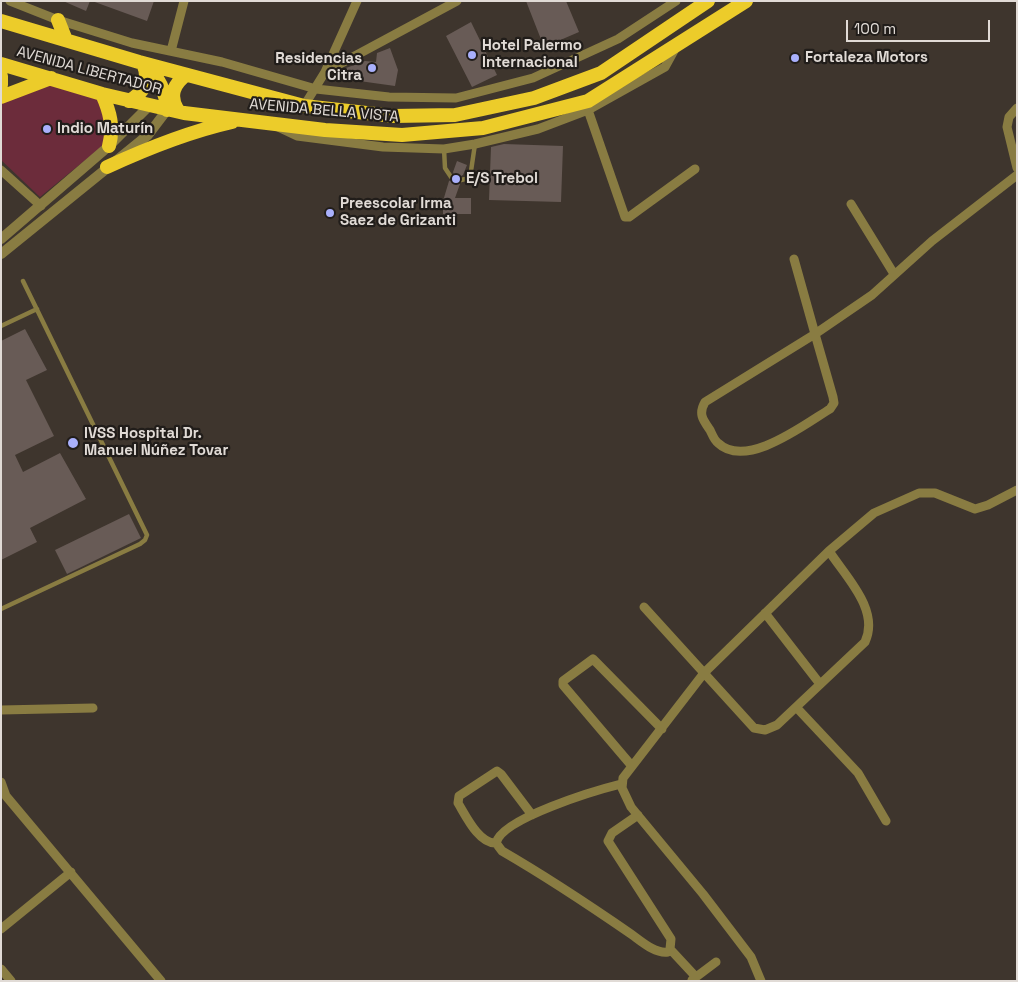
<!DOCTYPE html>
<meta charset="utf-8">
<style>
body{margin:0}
#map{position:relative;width:1018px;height:982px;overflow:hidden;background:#3e352d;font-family:"Space Grotesk",sans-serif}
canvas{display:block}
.frame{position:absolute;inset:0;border:2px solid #e1dbd6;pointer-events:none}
.scale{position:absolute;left:846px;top:20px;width:144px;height:22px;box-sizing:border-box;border:2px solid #e1dbd6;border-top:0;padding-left:6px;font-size:15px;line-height:18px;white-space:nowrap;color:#e1dbd6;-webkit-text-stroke:4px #211d1a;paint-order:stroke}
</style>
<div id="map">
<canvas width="1018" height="982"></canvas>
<div class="frame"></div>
<div class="scale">100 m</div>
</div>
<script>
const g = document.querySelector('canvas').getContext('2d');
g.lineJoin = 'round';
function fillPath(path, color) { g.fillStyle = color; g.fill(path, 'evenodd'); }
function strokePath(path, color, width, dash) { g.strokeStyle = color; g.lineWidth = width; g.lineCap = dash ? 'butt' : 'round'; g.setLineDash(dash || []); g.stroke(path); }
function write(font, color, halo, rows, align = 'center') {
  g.font = font + ' "Space Grotesk",sans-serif'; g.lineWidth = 4.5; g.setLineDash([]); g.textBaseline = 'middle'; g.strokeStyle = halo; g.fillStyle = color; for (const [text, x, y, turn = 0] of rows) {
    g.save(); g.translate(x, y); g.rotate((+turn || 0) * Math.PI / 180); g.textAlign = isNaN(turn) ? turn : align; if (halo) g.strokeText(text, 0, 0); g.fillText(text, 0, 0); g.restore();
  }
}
fillPath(new Path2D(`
 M51 78 102 94 111 139 40 197 1 160V98Z`), '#6c2c3b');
fillPath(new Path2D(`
 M63 1H90L86 11Z
 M92 1H154L147 21Z
 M526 1H566L579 32 544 47Z
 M471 22 497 75 472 87 446 36Z
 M390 48 398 70 395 86 345 79 346 68 365 61 376 62 377 53Z
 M504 144 563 146 561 202 489 200 491 147Z
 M457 161 467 165 463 175 457 178 460 184 455 198H471V214H443V201L449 181 455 178 453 172Z
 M25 329 47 370 26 380 54 436 15 455 23 472 60 453 86 499 30 528 37 542 1 560V341Z
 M129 514 141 538 67 574 55 550Z`), '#685b56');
strokePath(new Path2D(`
 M444 149 445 168 451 177
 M461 180 470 178 475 144
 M1 326 37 309
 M1 609 140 544 145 540 147 535 23 281`), '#897c42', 4.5);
strokePath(new Path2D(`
 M10 1 58 20 132 43 222 62 316 89 389 97 456 98 533 78 618 39 676 1
 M171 51 184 1
 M325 72 457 1
 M304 106 325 72 357 1
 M1017 108 1009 117 1007 127 1017 168
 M588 110 625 217H629L695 169
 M278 127 297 136 383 147 444 149 475 144 538 129 588 110 665 67 676 47
 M1 170 41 206
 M851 204 894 274
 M794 259 815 334 872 295 932 241 1017 175
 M815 334 833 397 834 403 830 409C805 424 746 470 718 443 714 440 712 434 710 430 703 420 698 414 705 402Z
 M644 607 754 728 765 730 777 725 865 642C880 610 846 577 829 551
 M765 613 820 684
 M796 707 858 773 886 821
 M1 710 93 708
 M631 765 563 685V681L593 659 662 729
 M1 782 6 796 161 981
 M638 815 612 833 608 841 671 939 670 949 696 977
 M496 843 502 851C547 877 589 905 631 934 641 941 655 954 668 952L670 949
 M496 843C479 844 466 816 458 803L459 796 497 771 501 774 532 815
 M496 843C502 818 597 790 621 784
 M1 929 71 872
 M1 969 11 981
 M692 980 716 962
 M761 981 751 957 703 894 631 807 622 788 623 778 704 673 829 551 874 513 919 493H935L975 509 988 505 1017 490`), '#897c42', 9);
strokePath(new Path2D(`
 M1 239 109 146 149 106
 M1 254 148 135 167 110`), '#897c42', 10);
strokePath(new Path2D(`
 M58 20 66 40
 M1 21 139 62 304 106 393 116 455 115 534 98 601 73 708 1
 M1 64 102 94 184 113 325 130 402 135 483 128 588 101 746 1
 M145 65C159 77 166 91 167 110
 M1 76V85
 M102 94C110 112 114 127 109 146
 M1 97 51 78
 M129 101C145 92 150 80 143 63
 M177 109C169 95 174 84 186 75
 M107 167C148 148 188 132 232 122`), '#eccc2a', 14);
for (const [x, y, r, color] of [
 [472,55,5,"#a9b0fc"],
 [795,58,5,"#a9b0fc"],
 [372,68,5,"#a9b0fc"],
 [47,129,5,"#a9b0fc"],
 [456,179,5,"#a9b0fc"],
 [330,213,5,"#a9b0fc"],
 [73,443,6,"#a9b0fc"]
]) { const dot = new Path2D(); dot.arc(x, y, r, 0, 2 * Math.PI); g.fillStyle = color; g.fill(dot); strokePath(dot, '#211d1a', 2); }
write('bold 15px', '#e1dbd6', '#211d1a', [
 ["Hotel Palermo",482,46],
 ["Internacional",482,63],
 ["Fortaleza Motors",805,58],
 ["Residencias",362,59,"right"],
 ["Citra",362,76,"right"],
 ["Indio Maturín",57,129],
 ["E/S Trebol",466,179],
 ["Preescolar Irma",340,204],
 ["Saez de Grizanti",340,221],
 ["IVSS Hospital Dr.",84,434],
 ["Manuel Núñez Tovar",84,451]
], 'left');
write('15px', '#e1dbd6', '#211d1a', [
 ["AVENIDA LIBERTADOR",89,71,15],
 ["AVENIDA BELLA VISTA",324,111,5]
]);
</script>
